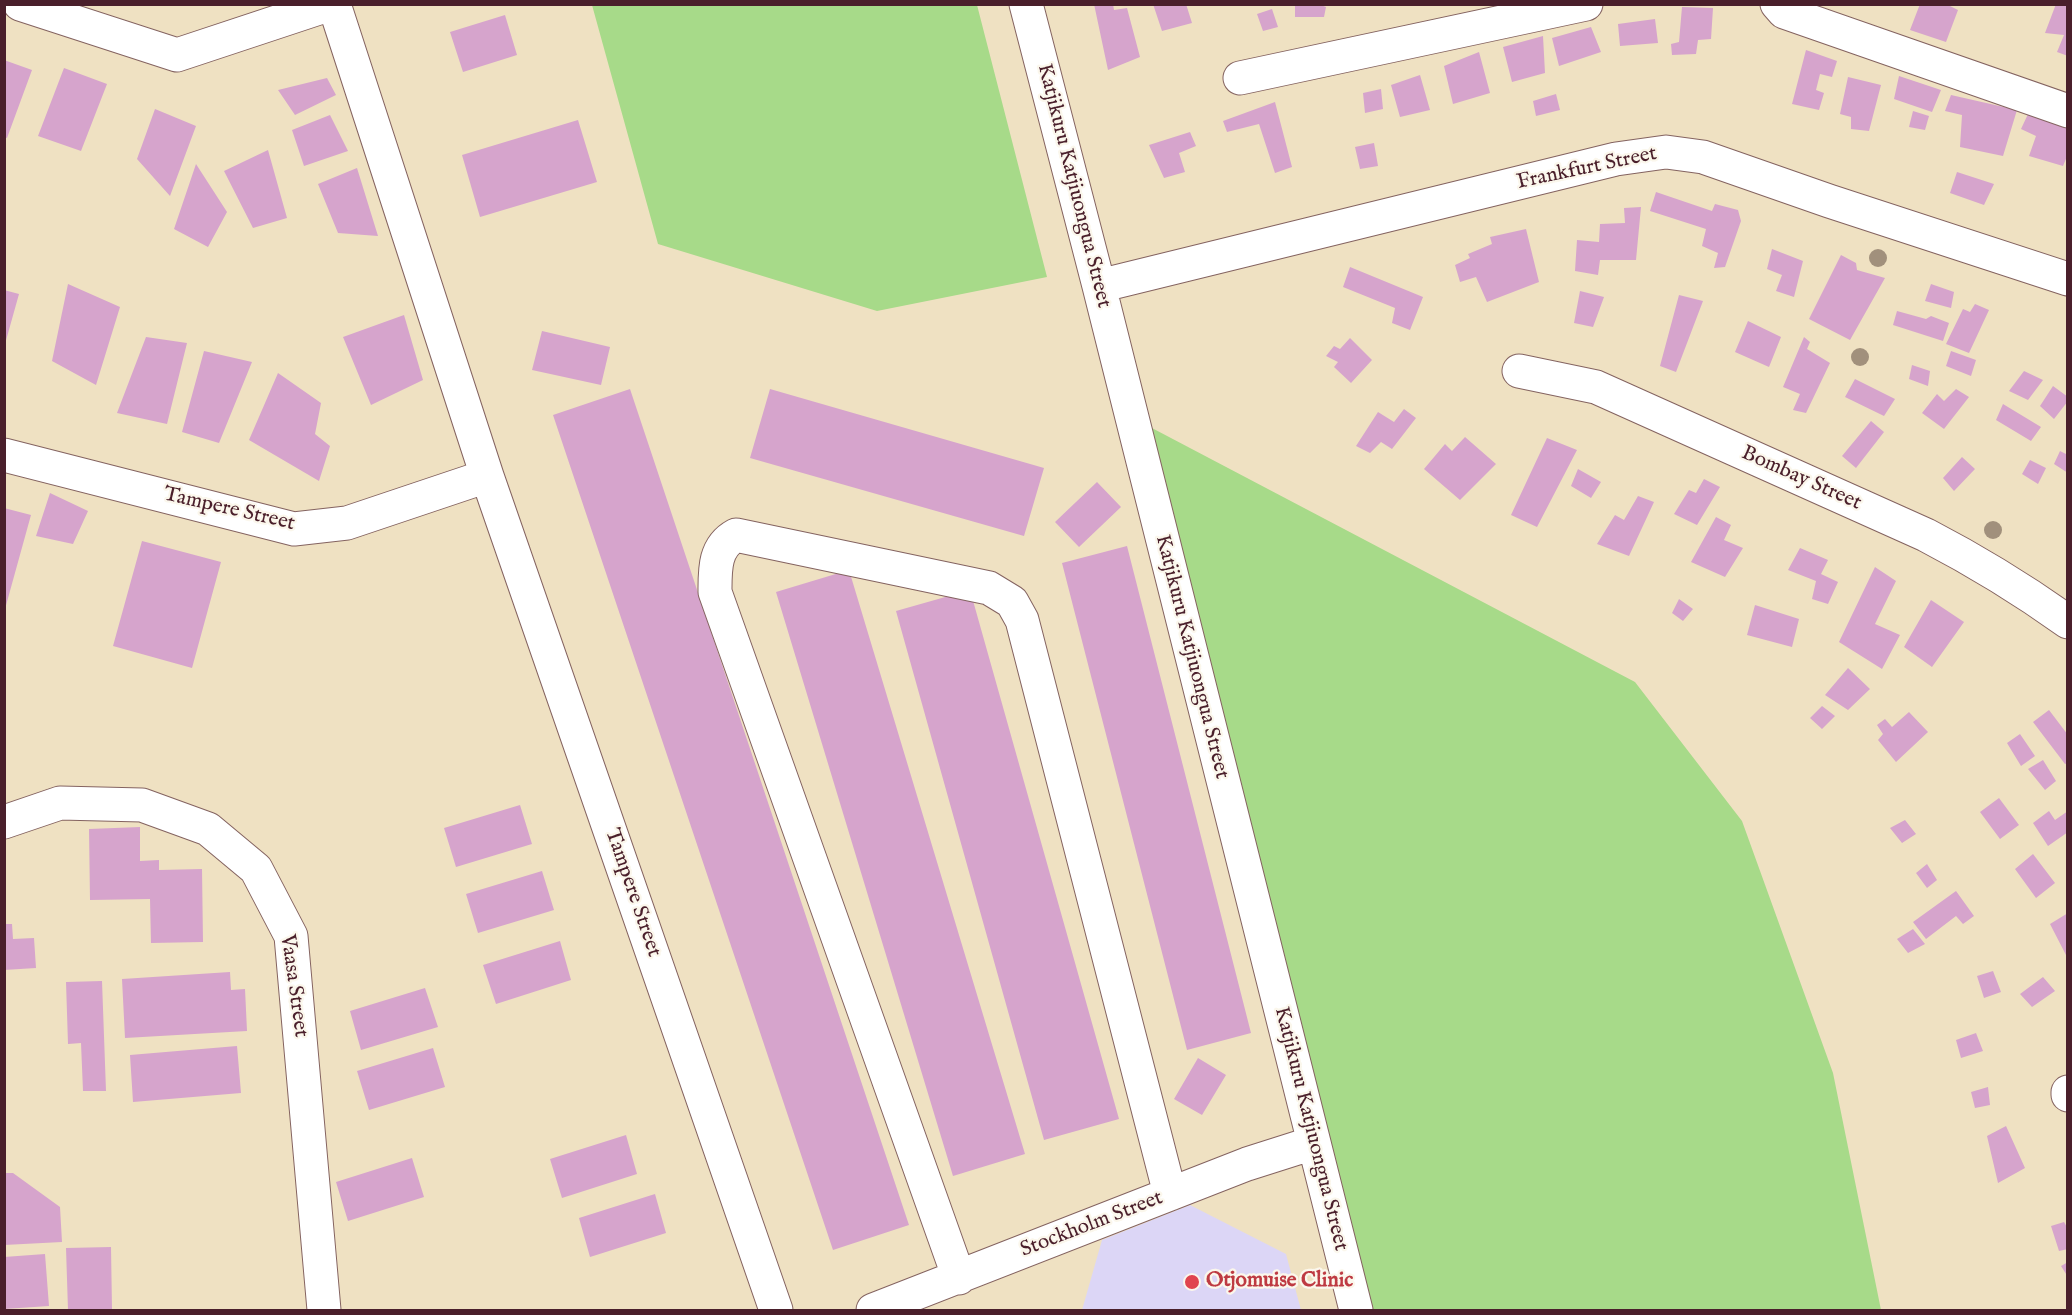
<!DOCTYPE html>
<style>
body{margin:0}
#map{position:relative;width:2072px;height:1315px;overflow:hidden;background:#efe1c2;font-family:"IM FELL English",serif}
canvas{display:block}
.frame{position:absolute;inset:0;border:6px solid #4a1f2b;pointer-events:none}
</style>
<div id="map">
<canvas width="2072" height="1315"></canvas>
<div class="frame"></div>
</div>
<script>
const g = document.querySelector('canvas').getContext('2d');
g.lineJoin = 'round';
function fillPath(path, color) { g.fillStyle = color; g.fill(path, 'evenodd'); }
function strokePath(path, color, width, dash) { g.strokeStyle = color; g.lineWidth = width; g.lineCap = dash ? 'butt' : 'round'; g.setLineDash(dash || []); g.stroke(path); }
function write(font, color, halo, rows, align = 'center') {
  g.font = font + ' "IM FELL English",serif'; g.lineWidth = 4.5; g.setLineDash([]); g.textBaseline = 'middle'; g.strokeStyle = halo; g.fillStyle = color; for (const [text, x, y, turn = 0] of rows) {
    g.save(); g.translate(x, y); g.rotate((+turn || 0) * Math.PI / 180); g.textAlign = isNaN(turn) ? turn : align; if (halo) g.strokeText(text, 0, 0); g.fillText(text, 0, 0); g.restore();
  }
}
fillPath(new Path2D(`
 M1190 1205 1286 1254 1301 1310H1082L1102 1240Z`), '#dcd6f6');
fillPath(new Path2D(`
 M592 5H977L1047 277 877 311 658 244Z
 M1131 417 1635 682 1742 821 1833 1073 1881 1310H1356Z`), '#a7da89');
fillPath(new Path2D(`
 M1094 4H1113L1114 10 1127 8 1140 57 1108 70Z
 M1153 4H1186L1192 23 1162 31Z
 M1295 4H1318L1326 7 1324 17H1295Z
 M1920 4H1946L1958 10 1946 42 1910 30Z
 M2056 4H2068V56L2057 52 2064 35 2045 33Z
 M1682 7 1713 8 1711 39 1698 40 1696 54 1672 55 1671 44 1679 42Z
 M1272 9 1278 27 1263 31 1257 14Z
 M505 15 517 55 463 72 450 32Z
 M1655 19 1658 43 1620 46 1618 24Z
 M1591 27 1601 52 1559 66 1552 38Z
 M1543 36 1545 73 1512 82 1503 47Z
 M1806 50 1837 61 1832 77 1820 74 1816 90 1824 93 1819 110 1792 104Z
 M1479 52 1490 93 1453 104 1444 66Z
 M4 60 32 70 7 138 4 137Z
 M64 68 107 84 81 151 38 136Z
 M1420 75 1430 110 1400 117 1391 85Z
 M1899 76 1941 90 1932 112 1894 99Z
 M1848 77 1881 85 1869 131 1851 129V117L1840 114Z
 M327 78 336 95 295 115 278 90Z
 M1381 89 1383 109 1365 113 1363 93Z
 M1556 94 1560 110 1536 116 1533 101Z
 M1951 95 2017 110 2003 156 1960 147 1962 115 1945 111Z
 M1275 102 1292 167 1275 173 1259 124 1227 132 1223 121Z
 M155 109 196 126 170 196 137 159Z
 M1913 111 1929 116 1925 130 1909 127Z
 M2028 114 2068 126V154L2063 166 2029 156 2036 136 2021 129Z
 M330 115 348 151 304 166 292 130Z
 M578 120 597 182 480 217 462 155Z
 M1190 132 1196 146 1179 153 1185 172 1164 178 1149 145Z
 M1374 143 1378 166 1360 169 1355 147Z
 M268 150 287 218 253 228 224 171Z
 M196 164 227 212 208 247 174 229Z
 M357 168 378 236 338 233 318 184Z
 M1957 172 1994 184 1984 205 1950 193Z
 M1656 192 1712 211 1715 204 1738 210 1741 221 1725 267 1714 268 1718 253 1702 246 1706 229 1650 211Z
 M1641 207 1636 260H1600L1598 275 1575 271 1577 240 1599 242 1600 224 1625 223 1624 208Z
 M1526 229 1539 282 1487 302 1476 277 1460 282 1455 265 1470 258 1468 254 1492 244 1490 237Z
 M1772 249 1803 261 1794 297 1776 291 1782 275 1767 269Z
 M1841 255 1856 263 1857 270 1885 278 1850 340 1809 319Z
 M1350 267 1423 297 1410 330 1392 323 1395 308 1343 287Z
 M68 284 120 307 96 385 52 361Z
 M1931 284 1954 292 1951 308 1925 301Z
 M4 290 19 294 5 344H4Z
 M1580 291 1604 297 1593 327 1574 323Z
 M1679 295 1703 301 1676 372 1660 366Z
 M1975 304 1989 310 1969 353 1946 344 1963 309 1970 312Z
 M1897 311 1926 319 1931 316 1949 323 1943 341 1893 325Z
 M404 315 423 380 371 405 343 337Z
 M1748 321 1781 337 1769 367 1735 352Z
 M542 331 610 347 601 385 532 370Z
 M146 337 187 343 167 424 117 413Z
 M1804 337 1810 342 1807 349 1830 363 1806 413 1793 410 1800 394 1783 387Z
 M1350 338 1372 360 1351 383 1334 367 1338 362 1326 356 1334 346 1340 349Z
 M204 351 252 362 219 443 182 432Z
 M1951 351 1976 360 1971 376 1946 366Z
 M1912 365 1930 371 1928 386 1909 379Z
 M2024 371 2043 380 2028 400 2009 391Z
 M278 373 321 403 315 434 330 446 319 481 249 440Z
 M1855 379 1895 399 1884 416 1845 397Z
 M2053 386 2068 397V401L2054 419 2040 406Z
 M630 389 909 1225 833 1250 553 415Z
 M770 389 1044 468 1024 536 750 458Z
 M1956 389 1969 397 1944 429 1922 413 1937 394 1944 401Z
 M2003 404 2041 427 2031 441 1996 420Z
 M1404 409 1416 418 1392 449 1381 442 1370 453 1356 446 1378 412 1394 422Z
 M1871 421 1884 432 1856 468 1842 456Z
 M1465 437 1496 464 1460 500 1424 469 1445 444 1452 451Z
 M1547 438 1577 450 1537 527 1511 515Z
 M2060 451 2068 455V473L2054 464Z
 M1962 457 1975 469 1954 491 1943 478Z
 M2030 460 2046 468 2038 484 2022 474Z
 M1578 469 1601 482 1591 498 1571 486Z
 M1704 479 1720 487 1697 525 1674 514 1689 490 1696 493Z
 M1097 482 1121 507 1079 547 1055 522Z
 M50 493 88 511 73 544 36 536Z
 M1638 496 1654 502 1629 556 1597 544 1615 515 1624 520Z
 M4 508 31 515 5 609 4 608Z
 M1716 517 1731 525 1724 540 1743 548 1725 577 1691 562Z
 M142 541 221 562 192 668 113 646Z
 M1127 546 1251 1033 1187 1050 1062 563Z
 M1800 548 1828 560 1821 574 1838 582 1828 604 1812 599 1816 581 1788 570Z
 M1875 567 1896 581 1875 624 1900 635 1882 669 1839 642Z
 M849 570 1025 1154 953 1176 776 592Z
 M970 590 1119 1119 1044 1140 896 611Z
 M1679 599 1693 609 1683 621 1672 613Z
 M1931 600 1964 622 1932 667 1904 647Z
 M1755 605 1799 619 1792 647 1747 635Z
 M1848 668 1870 689 1848 710 1825 695Z
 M1822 706 1835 716 1822 729 1810 718Z
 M2049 710 2068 735V763L2065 764 2033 722Z
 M1909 712 1928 732 1896 762 1878 740 1883 734 1877 725 1885 719 1892 727Z
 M2020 734 2035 756 2021 766 2007 743Z
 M2043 760 2056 781 2045 790 2028 769Z
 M1999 798 2019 825 2000 839 1980 812Z
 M520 805 532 844 456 867 444 828Z
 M2049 811 2055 820 2068 811V832L2048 846 2033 823Z
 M1905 820 1916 834 1902 843 1890 828Z
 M140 827V861L159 860V870L202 869 203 942 151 943 150 899 90 900 89 829Z
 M2033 854 2055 883 2036 898 2015 869Z
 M1927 864 1937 880 1927 888 1916 873Z
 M542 871 554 910 478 933 466 894Z
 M1956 891 1974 916 1963 924 1956 916 1926 939 1913 922Z
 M2068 913V955H2066L2050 924Z
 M4 924H12L13 939 34 938 36 968 4 970Z
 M1913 929 1925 944 1908 953 1897 939Z
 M560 941 571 980 496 1004 483 965Z
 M1993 971 2001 992 1984 998 1977 976Z
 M230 972 231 990 245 989 247 1031 125 1038 122 979Z
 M2043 977 2055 991 2032 1007 2020 994Z
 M102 981 106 1091H83L81 1043 68 1044 66 982Z
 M425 988 438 1027 361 1050 350 1011Z
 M1976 1033 1983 1051 1961 1058 1956 1040Z
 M237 1046 241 1093 133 1102 130 1055Z
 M433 1048 445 1087 369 1110 357 1071Z
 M1198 1058 1226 1075 1202 1115 1174 1099Z
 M1988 1087 1990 1105 1975 1108 1971 1092Z
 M2006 1126 2025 1168 1998 1183 1987 1136Z
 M626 1135 637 1174 562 1198 550 1159Z
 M412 1158 424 1197 348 1221 336 1182Z
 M4 1173H13L60 1207 62 1242 4 1245Z
 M655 1194 666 1233 590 1257 579 1218Z
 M2064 1222 2068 1229V1249L2059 1251 2051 1226Z
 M111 1247 112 1309 68 1310 66 1248Z
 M45 1254 49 1306 4 1309V1257Z
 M2068 1262V1277L2061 1266Z`), '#d6a4cc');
const minor = new Path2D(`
 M20 4 177 55 331 4
 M334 4 487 476 776 1310
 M1026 4 1099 286 1356 1310
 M1777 4 1784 12 2068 111
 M1240 78 1586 4
 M1099 286 1616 159 1666 152 1703 157 1829 201 2068 279
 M1519 371 1596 387 1926 535C1976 561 2022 589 2068 622
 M4 455 294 529 347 523 487 476
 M4 822 60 803 142 805 208 829 256 869 291 936 324 1310
 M2068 1092V1095
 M959 1278 715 592C715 570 714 547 736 535L989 588 1012 602 1022 620 1170 1194
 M873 1310 1247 1164 1313 1143`);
strokePath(minor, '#846360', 35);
strokePath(minor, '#fff', 33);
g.fillStyle = '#a1907c';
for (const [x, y] of [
 [1878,258],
 [1860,357],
 [1993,530]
]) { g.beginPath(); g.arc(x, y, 9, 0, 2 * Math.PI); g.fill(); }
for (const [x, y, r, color] of [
 [1192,1282,8,"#e0444e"]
]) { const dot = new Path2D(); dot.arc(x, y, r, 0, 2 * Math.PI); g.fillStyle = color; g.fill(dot); strokePath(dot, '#fbf7ec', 2); }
write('21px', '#4a1f2b', '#fbf7ec', [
 ["Frankfurt Street",1587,169,-12],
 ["Katjikuru Katjiuongua Street",1073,186,76],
 ["Bombay Street",1801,479,24],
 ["Tampere Street",229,510,13],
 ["Katjikuru Katjiuongua Street",1191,657,76],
 ["Tampere Street",632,893,71],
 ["Vaasa Street",293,986,82],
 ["Katjikuru Katjiuongua Street",1310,1129,76],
 ["Stockholm Street",1092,1225,-21]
]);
write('bold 21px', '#be3a42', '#fbf7ec', [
 ["Otjomuise Clinic",1206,1282]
], 'left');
</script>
